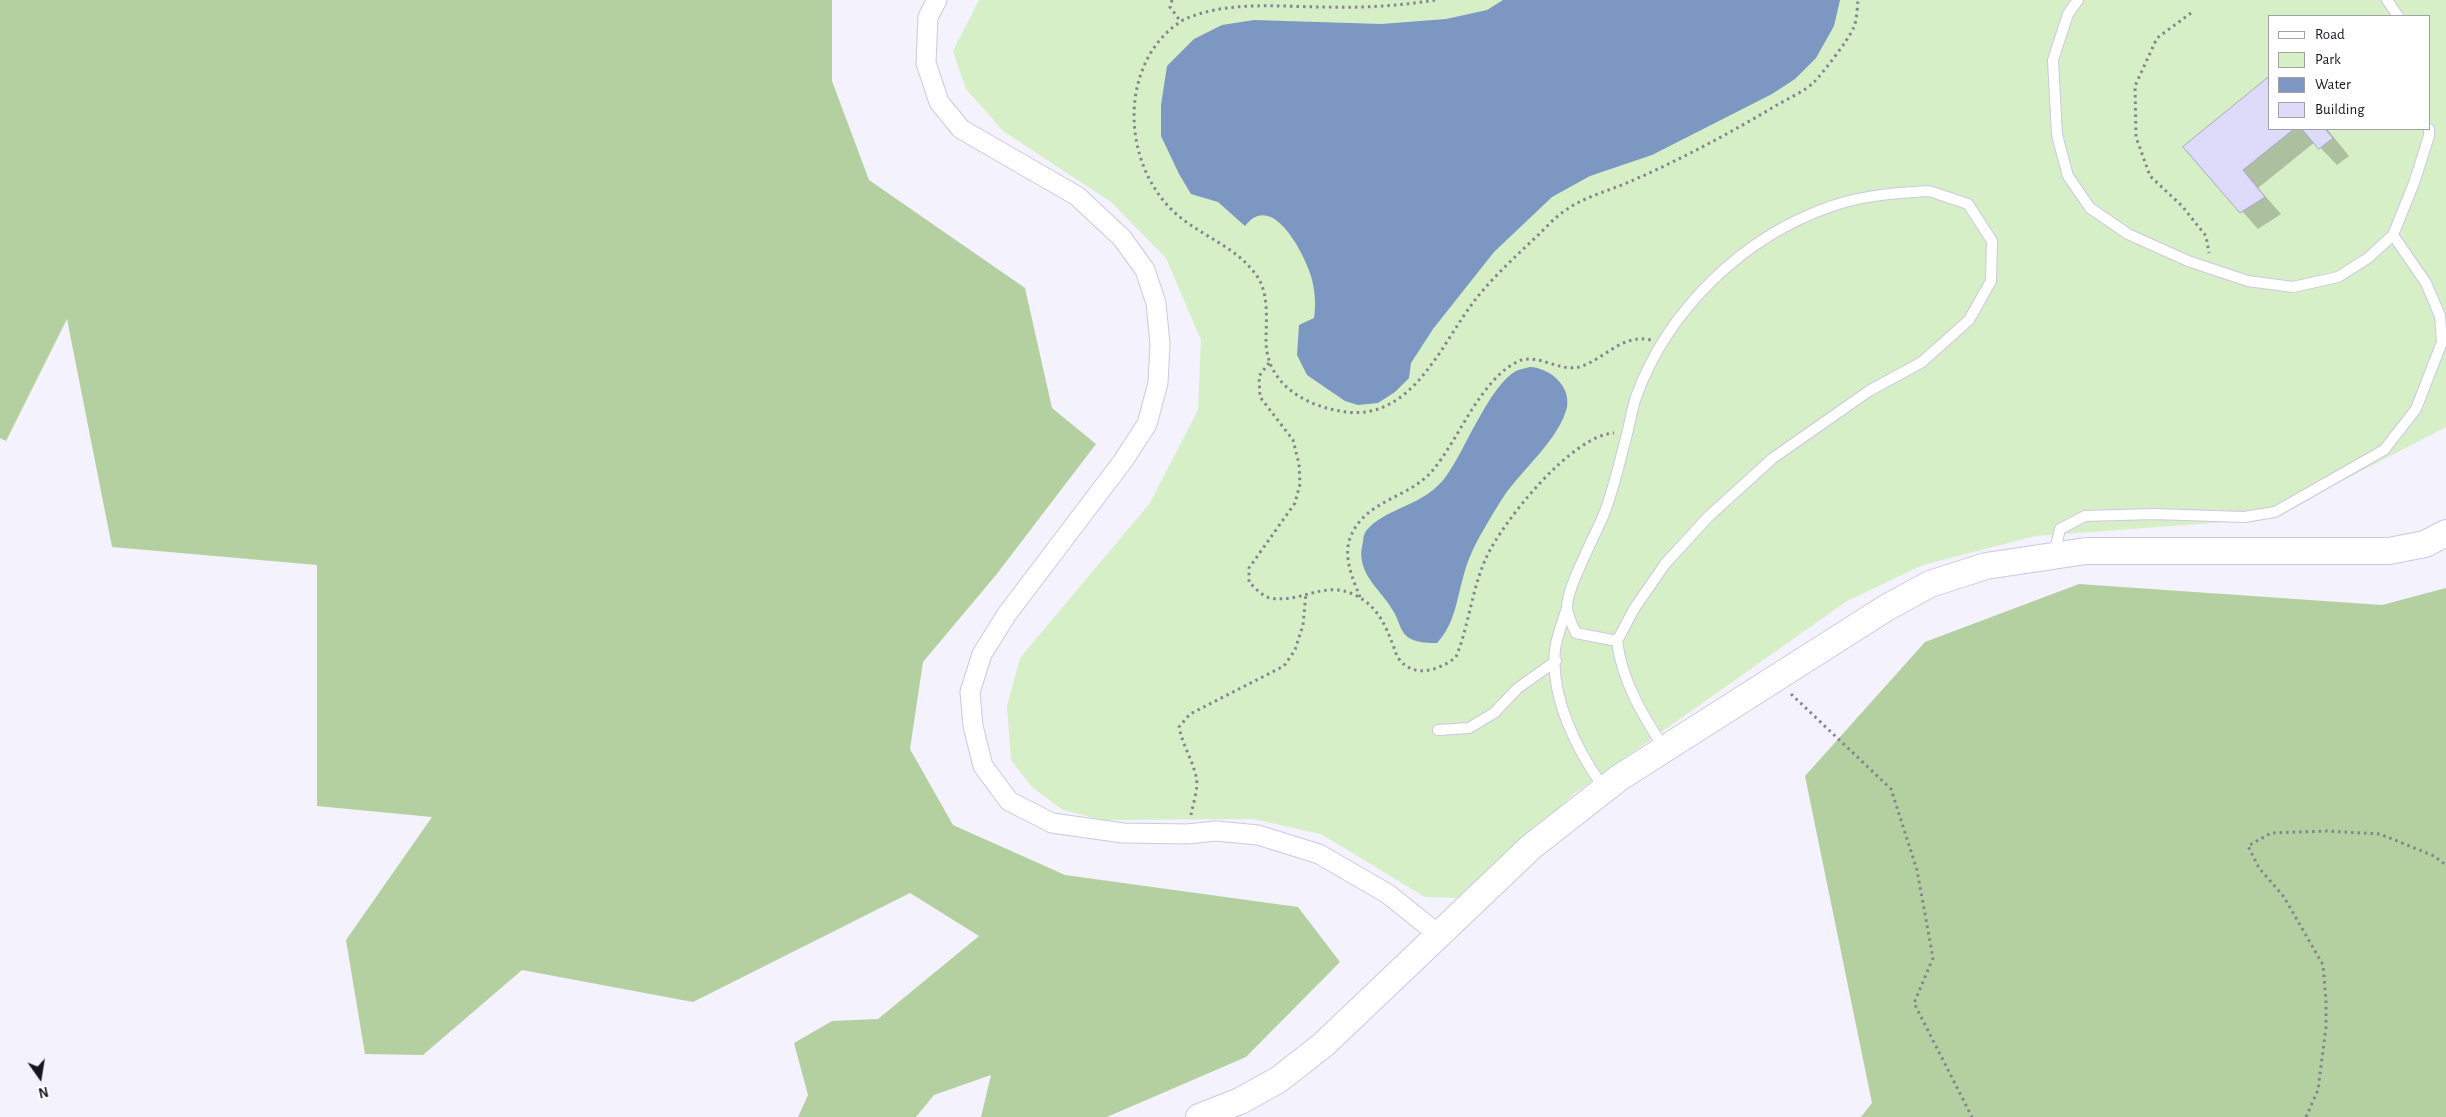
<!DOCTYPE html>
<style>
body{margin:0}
#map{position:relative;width:2446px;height:1117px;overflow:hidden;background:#f3f2fd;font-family:"Alegreya Sans",sans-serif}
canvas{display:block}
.legend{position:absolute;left:2268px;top:15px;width:162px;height:115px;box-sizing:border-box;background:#fff;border:1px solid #a2a2a6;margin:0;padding:6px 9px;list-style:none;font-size:15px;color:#171620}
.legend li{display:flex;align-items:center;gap:10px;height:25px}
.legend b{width:25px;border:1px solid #a2a2a6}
.north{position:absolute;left:15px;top:1052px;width:50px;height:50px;-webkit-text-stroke:4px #fff;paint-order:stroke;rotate:167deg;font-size:14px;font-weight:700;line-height:20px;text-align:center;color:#171620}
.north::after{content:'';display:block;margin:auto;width:18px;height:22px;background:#171620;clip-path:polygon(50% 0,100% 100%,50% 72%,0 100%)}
</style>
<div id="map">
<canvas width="2446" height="1117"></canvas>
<ul class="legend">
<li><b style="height:6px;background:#fff"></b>Road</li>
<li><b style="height:14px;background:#d7efc6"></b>Park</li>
<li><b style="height:14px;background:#7c97c2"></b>Water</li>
<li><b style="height:14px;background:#dedbfa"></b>Building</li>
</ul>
<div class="north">N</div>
</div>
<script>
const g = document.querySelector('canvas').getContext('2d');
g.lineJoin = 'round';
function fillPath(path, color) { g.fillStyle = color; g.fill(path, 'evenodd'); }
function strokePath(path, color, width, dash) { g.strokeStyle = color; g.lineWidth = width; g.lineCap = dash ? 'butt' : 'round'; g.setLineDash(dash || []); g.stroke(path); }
fillPath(new Path2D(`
 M979 0H2446V427L2269 519 2035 536 1923 565 1847 601 1575 793 1463 898 1425 897 1321 834 1253 819 1102 820 1063 810 1032 787 1011 760 1007 706 1020 658 1150 503 1198 410 1201 340 1166 258 1111 202 1003 131 966 89 953 51ZM2270 16H2430V129H2270Z`), '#d7efc6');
fillPath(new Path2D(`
 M0 0H832V81L869 180 1025 288 1052 408 1096 444 996 575 923 662 910 749 953 825 1065 875 1298 907 1340 962 1246 1057 1107 1117H981L991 1075 934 1095 916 1117H798L808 1095 794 1043 832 1021 878 1019 979 936 910 893 693 1002 522 970 423 1055 365 1054 346 940 432 817 317 806V565L112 547 67 319 6 441 0 438Z
 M2079 584 2382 605 2446 588V1117H1861L1872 1103 1805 776 1925 642Z`), '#b5d0a0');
fillPath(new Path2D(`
 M1503 0H1840L1834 26 1816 58 1795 79 1772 94 1652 155 1590 176 1552 197 1494 252 1433 329 1411 363 1409 378 1395 392 1378 403 1358 405 1345 401 1307 375 1297 355 1299 325 1314 318C1316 304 1315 290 1311 276 1304 253 1272 190 1245 226L1218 202 1191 194 1179 174 1161 136V105L1167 66 1194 39 1222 25 1254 20 1381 24 1446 19 1487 10Z
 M1530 367C1549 368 1571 385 1567 407 1560 438 1522 470 1504 496 1497 507 1490 518 1484 529 1476 542 1468 559 1464 574 1457 598 1455 624 1437 643 1429 643 1419 643 1411 639 1401 634 1400 624 1395 614 1382 589 1354 574 1363 542 1363 538 1364 534 1366 531 1385 507 1425 507 1447 475 1465 450 1490 385 1516 371 1520 369 1526 368 1530 367Z`), '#7c97c2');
fillPath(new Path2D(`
 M2270 129H2327L2349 156 2337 165 2315 142 2258 188 2281 214 2258 229 2185 147Z`), '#0003');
const building = new Path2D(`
 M2270 76V129H2294L2243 170 2265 197 2240 213 2183 147Z
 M2302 129H2325L2333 138 2319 149Z`);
fillPath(building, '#dedbfa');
strokePath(building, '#aaa7c2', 1);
const lane = new Path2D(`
 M2078 0 2068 14 2053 60 2057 135 2068 176 2090 208 2128 234 2188 261 2248 281 2293 287 2338 277 2368 258 2393 235 2414 183 2429 136V129
 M2387 0 2398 16
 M1929 191 1968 204 1992 241 1991 281 1969 320 1922 362 1869 391 1773 458 1708 517 1665 564 1634 609 1617 641 1576 633C1572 625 1568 617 1567 608 1566 589 1596 534 1604 514 1614 488 1620 460 1627 434 1630 422 1632 409 1636 397 1668 309 1744 236 1832 206 1864 195 1896 193 1929 191Z
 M2054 554 2060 529 2085 516 2154 514 2244 517 2275 512 2384 450 2416 409 2442 342 2440 316 2426 283 2393 235
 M1567 608C1563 621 1557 636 1555 649 1550 697 1577 751 1604 788
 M1617 641C1622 681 1642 714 1664 748
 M1438 730 1469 728 1494 713 1518 688 1556 661`);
const street = new Path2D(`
 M937 0 928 17 926 63 939 102 961 129 1077 196 1122 238 1145 270 1156 303 1160 344 1158 383 1147 424 1123 461 1007 614 982 654 970 692 973 726 983 766 1009 801 1052 823 1123 833 1187 834 1216 831 1258 835 1319 854 1388 894 1439 935`);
const secondary = new Path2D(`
 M1199 1117 1240 1101 1278 1080 1323 1045 1531 847 1619 778 1886 608 1930 584 1986 566 2086 551H2389L2425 544 2446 533`);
strokePath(lane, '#cbc8e4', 12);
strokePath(street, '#cbc8e4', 21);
strokePath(secondary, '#cbc8e4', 28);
strokePath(new Path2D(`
 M1172 0 1170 7 1181 22
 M1435 0C1399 6 1363 8 1326 7 1279 7 1226 0 1183 20 1119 60 1120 160 1173 211 1198 235 1232 244 1254 272 1270 291 1266 319 1266 342 1267 385 1307 407 1346 412 1413 420 1441 344 1475 300 1493 277 1515 257 1536 237 1545 229 1553 219 1563 212 1583 197 1606 192 1629 182 1680 160 1730 133 1777 105 1789 98 1805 91 1814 82 1823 73 1848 40 1853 29 1857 21 1857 9 1858 0
 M2191 13 2157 38 2135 86 2136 137 2150 176 2182 206 2206 236 2209 253
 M1269 363 1259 376 1260 397 1293 440 1299 464 1300 484 1295 503 1249 568V582C1255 588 1262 596 1270 598 1304 604 1327 576 1362 599 1379 610 1386 627 1393 645 1395 650 1396 655 1399 659 1414 679 1440 670 1456 657 1469 625 1472 589 1486 558 1503 521 1572 435 1614 433
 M1360 597C1353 579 1343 558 1350 538 1365 499 1409 499 1433 470 1459 439 1481 378 1519 361 1538 353 1559 372 1579 367 1604 360 1622 333 1651 340
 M1791 694 1891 789 1917 870 1933 958 1914 1003 1972 1117
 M1191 815C1193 803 1199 788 1196 776 1192 759 1183 746 1179 727L1190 714 1284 666 1295 650 1303 625 1306 593
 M2306 1117 2318 1090 2326 1027V1000L2323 965 2284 897 2259 868 2248 846 2271 833 2326 831 2380 834 2434 856 2446 865`), '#85848f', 3, [2.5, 4]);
strokePath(lane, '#fff', 10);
strokePath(street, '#fff', 19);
strokePath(secondary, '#fff', 26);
</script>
